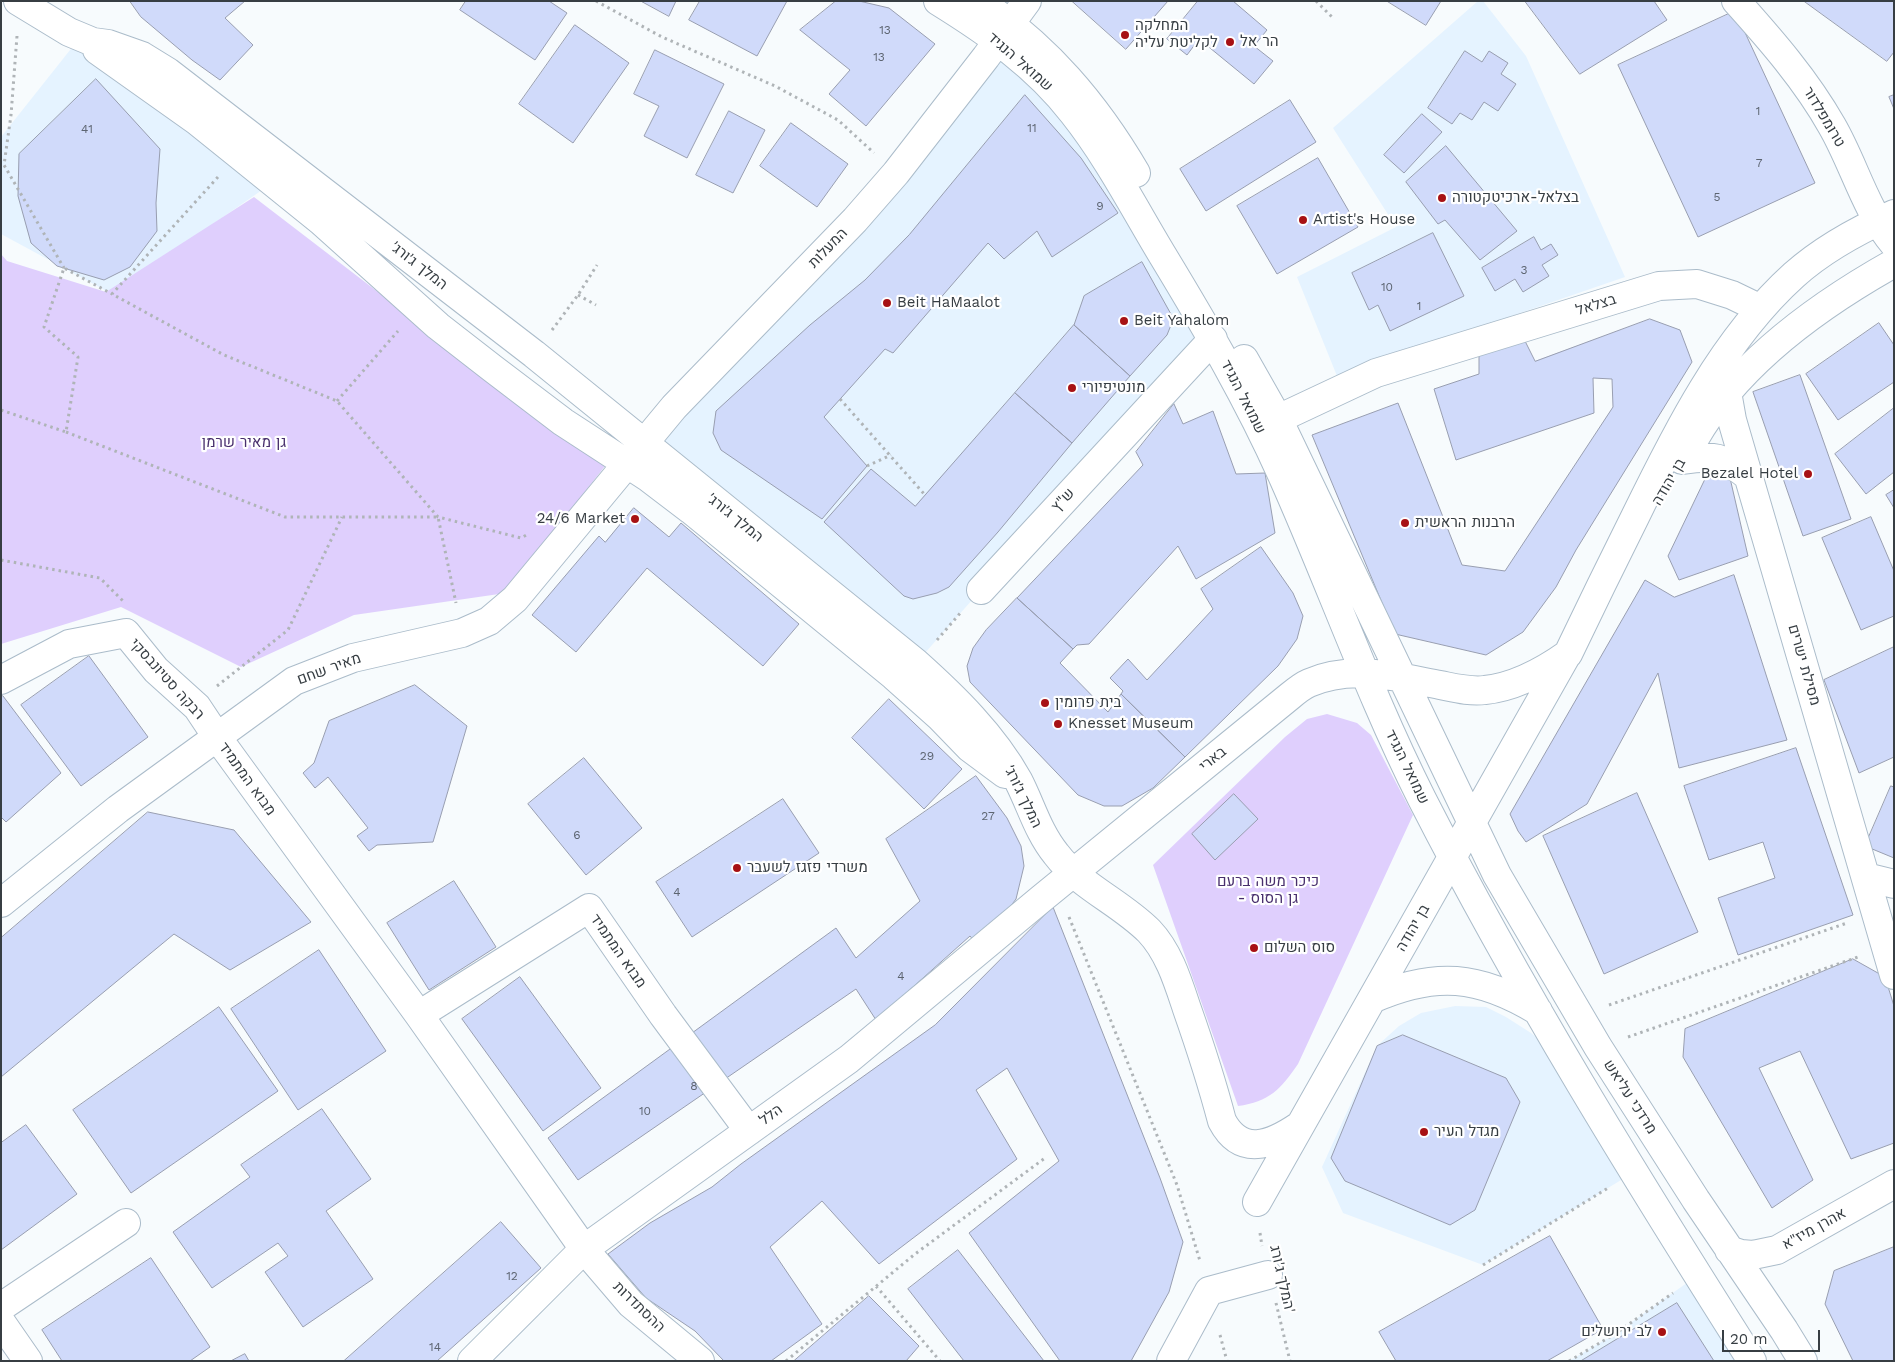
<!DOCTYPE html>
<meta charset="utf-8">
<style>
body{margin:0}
#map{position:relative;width:1895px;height:1362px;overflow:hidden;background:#f7fbfd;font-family:"Work Sans",sans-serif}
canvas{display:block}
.frame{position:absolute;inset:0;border:2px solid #373e43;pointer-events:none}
.scale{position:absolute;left:1722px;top:1330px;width:98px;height:22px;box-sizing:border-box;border:2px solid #373e43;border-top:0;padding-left:6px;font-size:15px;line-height:18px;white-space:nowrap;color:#373e43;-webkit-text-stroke:4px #fff;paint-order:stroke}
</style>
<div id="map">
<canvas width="1895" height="1362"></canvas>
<div class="frame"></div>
<div class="scale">20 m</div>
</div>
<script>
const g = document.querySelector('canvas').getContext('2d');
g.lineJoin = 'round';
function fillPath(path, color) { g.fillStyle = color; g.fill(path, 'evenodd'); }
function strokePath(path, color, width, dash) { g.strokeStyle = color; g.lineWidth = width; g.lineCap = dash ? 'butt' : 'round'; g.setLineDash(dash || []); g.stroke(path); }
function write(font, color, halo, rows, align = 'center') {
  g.font = font + ' "Work Sans",Heebo,sans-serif'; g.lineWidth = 4.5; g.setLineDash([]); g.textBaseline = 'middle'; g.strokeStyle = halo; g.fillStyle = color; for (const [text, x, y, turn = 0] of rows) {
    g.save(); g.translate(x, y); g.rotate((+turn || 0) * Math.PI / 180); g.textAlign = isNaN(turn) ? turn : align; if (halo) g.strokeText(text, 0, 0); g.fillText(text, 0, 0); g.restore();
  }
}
fillPath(new Path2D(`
 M1478 1H1483L1526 56 1625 277 1337 376 1297 277 1396 227 1333 128Z
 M999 41 1046 82 1213 339 981 590 916 663 643 442Z
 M74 45 265 188 112 294 1 234V137Z
 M1455 1006 1486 1007 1506 1017 1531 1033 1555 1053 1634 1172 1483 1265 1343 1213 1322 1167 1377 1046 1399 1026 1421 1013Z
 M1698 1275 1751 1361H1569L1615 1334Z`), '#e5f3ff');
fillPath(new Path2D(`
 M254 197 605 466 506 593 354 615 241 667 121 607 1 644V254L7 261 106 292Z
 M1327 714 1357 723 1371 735 1413 815 1298 1064C1281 1089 1269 1102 1238 1106L1153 865 1285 737 1307 719Z`), '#dfcffd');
const building = new Path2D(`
 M130 1H245L225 18 253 45 220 80 192 60 141 17Z
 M466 1H549L567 13 535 60 460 10Z
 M641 1H676L669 16Z
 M700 1H787L757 56 689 20Z
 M836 1H859L889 8 935 44 866 126 829 94 850 70 800 30Z
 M1072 1H1168L1126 49Z
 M1198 1H1233L1267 30 1254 46 1273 61 1254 84 1199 39 1187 55 1167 39Z
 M1387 1H1441L1426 25Z
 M1525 1H1654L1667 20 1580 74Z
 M1804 1H1894V52L1887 61Z
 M1735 11 1815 183 1698 237 1618 65Z
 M575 25 629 63 573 143 519 104Z
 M655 50 724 84 687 158 644 136 659 106 634 94Z
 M1465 51 1482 62 1489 51 1508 63 1501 74 1516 84 1498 111 1484 102 1472 120 1460 113 1452 124 1428 108Z
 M96 79 160 149 156 203 157 231 130 267 104 280 57 266 31 243 18 196 19 154Z
 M1025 95 1081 158 1118 213 1052 257 1037 231 1004 259 988 243 893 353 885 349 824 417 867 466 822 519 721 450 713 433 716 411 810 325 865 280 909 235Z
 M1894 95V109L1889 97Z
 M1290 100 1316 142 1206 211 1180 169Z
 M729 111 765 130 733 193 696 175Z
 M1422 114 1442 132 1404 173 1384 155Z
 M791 123 848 164 817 207 760 166Z
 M1446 146 1517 231 1480 260 1445 220 1438 224 1406 182Z
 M1318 158 1358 227 1277 274 1237 206Z
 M1433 233 1464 296 1390 331 1378 305 1369 310 1352 273Z
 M1534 237 1541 250 1551 244 1558 255 1542 265 1549 276 1523 292 1515 279 1495 291 1482 268Z
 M1142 262 1172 316 1171 325 1167 335 1130 376 1074 325 1084 296Z
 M1650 319 1680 330 1692 362 1576 550 1556 587 1523 632 1486 655 1395 634 1312 435 1398 403 1462 565 1505 571 1613 407 1612 379 1593 378 1594 413 1456 460 1434 389 1479 374V356L1523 337 1535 361Z
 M1879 323 1894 345V382L1838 420 1806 374Z
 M1074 325 1130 376 1072 443 1015 393Z
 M1800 375 1851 519 1803 536 1753 392Z
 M1015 393 1072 443 998 532 949 587 937 593 913 599 904 596 824 522 871 469 915 506Z
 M1174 404 1183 424 1213 411 1236 474 1265 473 1275 533 1196 579 1178 546 1089 644 1077 645 1073 649 1017 598 1143 465 1136 452Z
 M1894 408V472L1866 494 1835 454Z
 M1730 478 1748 556 1679 580 1668 556 1705 479Z
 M1894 490V508L1886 495Z
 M634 508 669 537 681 523 799 624 763 666 647 568 576 652 532 615 599 536 605 542Z
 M1871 517 1894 571V616L1861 630 1822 538Z
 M1261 547 1293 593 1303 616 1297 639 1278 666 1185 757 1121 694 1123 691 1110 678 1128 659 1147 680 1213 609 1201 589Z
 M1734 575 1787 740 1679 768 1658 673 1587 804 1526 842 1518 831 1510 814 1645 580 1674 597Z
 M1017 598 1073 649 1060 663 1108 712 1121 694 1185 757 1153 788 1122 806H1104L1078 795 970 682 967 666 973 648 986 630Z
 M1894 647V757L1859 773 1824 680Z
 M89 656 148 737 81 786 21 705Z
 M415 685 467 726 433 842 377 845 369 851 357 836 368 828 328 777 315 788 303 773 314 763 329 721Z
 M3 696 61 773 6 822 1 817V697Z
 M889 699 962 769 924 809 852 738Z
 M1796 748 1853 915 1738 955 1718 898 1775 878 1763 842 1709 860 1684 786Z
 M584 758 642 828 586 875 528 804Z
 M976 776 1007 818 1021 846 1024 866 1016 899 1001 919 975 942 970 936 876 1020 856 989 578 1180 548 1138 836 928 856 958 920 901 886 839Z
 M1891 786 1894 787V858L1865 846Z
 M1637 793 1698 932 1604 974 1543 836Z
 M1234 794 1258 819 1215 860 1192 834Z
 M783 799 819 853 692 937 656 882Z
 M148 812 234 830 311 922 230 970 174 934 1 1077V938Z
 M454 881 496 947 429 990 387 923Z
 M1053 907 1160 1178 1183 1242 1169 1292 1131 1361H1060L969 1233 1059 1161 1007 1068 976 1090 1017 1159 879 1264 822 1201 770 1247 822 1324 771 1361H724L695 1331 646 1298 608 1254 650 1223 712 1187 741 1164 935 1025Z
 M319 950 386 1051 298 1110 231 1009Z
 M1853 959 1885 977 1894 1006V1143L1851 1159 1800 1051 1759 1068 1813 1180 1772 1208 1683 1057 1685 1029Z
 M520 977 601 1088 543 1131 462 1019Z
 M219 1007 278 1091 131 1193 73 1110Z
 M1403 1035 1506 1078 1520 1102 1475 1210 1450 1225 1345 1181 1331 1158 1377 1046Z
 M322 1109 371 1179 326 1211 373 1279 303 1327 265 1272 288 1256 278 1243 212 1288 173 1232 250 1177 241 1165Z
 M26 1125 77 1194 1 1250V1143Z
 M501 1222 541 1268 437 1361H344Z
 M1550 1236 1603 1329 1547 1361H1396L1379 1332Z
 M1894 1247V1361H1853L1825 1304 1834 1271Z
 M958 1250 1044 1361H964L908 1289Z
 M151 1258 210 1347 190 1361H62L42 1330Z
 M869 1296 919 1346 906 1361H794Z
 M1677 1303 1714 1361H1581Z
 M245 1354 249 1361H231Z`);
fillPath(building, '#d0dafa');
strokePath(building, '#989eb0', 1);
const minor = new Path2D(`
 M18 1 69 32 93 42 108 44 142 56 168 72 534 354 916 663C954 697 993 735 1018 780 1031 805 1038 832 1056 854 1081 887 1120 902 1149 931 1169 952 1178 982 1187 1009 1200 1046 1212 1083 1222 1121 1241 1157 1271 1145 1299 1126
 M938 1C988 32 1037 66 1073 113 1108 157 1134 208 1163 256 1206 327 1248 399 1282 475 1330 582 1369 694 1422 799 1521 993 1636 1178 1752 1361
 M979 1C1047 47 1095 103 1136 173
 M1736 1C1771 40 1806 80 1832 126 1854 164 1865 209 1894 244
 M97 50 197 121 238 154 321 221 438 326 492 368 563 422 649 478 691 510 894 676 940 717 970 748 1005 774
 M1244 359 1278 419 1497 875 1598 1047 1696 1200 1784 1330 1803 1361
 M1727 380V392L1732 420 1894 975
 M1278 419 1376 373 1659 286 1697 284 1732 295 1761 309
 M1695 438C1738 363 1819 305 1894 263
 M1682 460C1713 455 1724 456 1749 477
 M981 590 1213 339
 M1 680 69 644 126 633 156 670 197 707 217 737 419 1015 584 1249 631 1304 700 1361
 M1866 877 1894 884
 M1 903 118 809 294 681 353 658 462 633 489 621 515 599 674 407 855 220 896 173 986 57 1027 1
 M1372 999C1435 971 1479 975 1538 1011
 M419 1015 589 908 663 1015 749 1131
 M1257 1202 1566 656
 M1729 1250 1741 1254 1753 1255 1777 1250 1894 1184
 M1 1307 126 1223
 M1 1322 28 1361
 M472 1361 584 1249 849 1059 1041 899 1290 696C1296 691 1302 686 1309 683 1351 664 1397 677 1440 685 1455 688 1470 692 1485 690 1515 687 1544 671 1568 654 1590 608 1612 563 1635 517 1676 433 1723 339 1794 275 1823 249 1858 230 1894 214
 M1171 1361 1209 1291 1268 1275`);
strokePath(minor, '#abbcca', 30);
strokePath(new Path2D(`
 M596 1 662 37 775 86 838 120 874 153
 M1316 1 1334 19
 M17 36 11 115 4 165 64 268
 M218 177 112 294 224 355 337 401 438 517 521 538 528 534
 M578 295 596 305
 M552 330 578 295 597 265
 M840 399 925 495
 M337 401 398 331
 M1 410 66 432 78 357 44 327 64 268 112 294
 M66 432 285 517H438L456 603
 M867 466 891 455
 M1 560 100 578 124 602
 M937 640 962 611
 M217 686 288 630 342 517
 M1069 917 1177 1185 1200 1261
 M1609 1005 1847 923
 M1628 1037 1858 957
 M1260 1233 1262 1246
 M1483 1265 1608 1188
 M876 1286 940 1361
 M1276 1303 1290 1361
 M1220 1335 1227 1361
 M786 1361 915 1254 1045 1158
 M1569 1361 1615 1334 1673 1293`), '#afb4b7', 3, [2.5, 4]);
strokePath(minor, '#fff', 28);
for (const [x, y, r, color] of [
 [1125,35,5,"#a71114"],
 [1230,42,5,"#a71114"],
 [1442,198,5,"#a71114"],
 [1303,220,5,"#a71114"],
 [887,303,5,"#a71114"],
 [1124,321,5,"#a71114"],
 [1072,388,5,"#a71114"],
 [1808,474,5,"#a71114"],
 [635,519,5,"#a71114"],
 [1405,523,5,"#a71114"],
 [1045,703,5,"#a71114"],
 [1058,724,5,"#a71114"],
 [737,868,5,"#a71114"],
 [1254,948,5,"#a71114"],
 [1424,1132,5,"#a71114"],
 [1662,1332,5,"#a71114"]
]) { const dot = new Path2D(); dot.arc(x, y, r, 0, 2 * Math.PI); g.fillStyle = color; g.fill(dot); strokePath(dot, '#fff', 2); }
write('12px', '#5d6571', null, [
 ["13",885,30],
 ["13",879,57],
 ["1",1758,111],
 ["11",1032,128],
 ["41",87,129],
 ["7",1759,163],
 ["5",1717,197],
 ["9",1100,206],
 ["3",1524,270],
 ["10",1387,287],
 ["1",1419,306],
 ["29",927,756],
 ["27",988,816],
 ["6",577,835],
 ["4",677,892],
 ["4",901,976],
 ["8",694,1086],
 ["10",645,1111],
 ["12",512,1276],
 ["14",435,1347]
]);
write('15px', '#373e43', '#fff', [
 ["המחלקה",1135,26],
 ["לקליטת עליה",1135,43],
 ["הר אל",1240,42],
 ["בצלאל-ארכיטקטורה",1452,198],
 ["Artist's House",1313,220],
 ["Beit HaMaalot",897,303],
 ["Beit Yahalom",1134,321],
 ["מונטיפיורי",1082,388],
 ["Bezalel Hotel",1798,474,"right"],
 ["24/6 Market",625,519,"right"],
 ["הרבנות הראשית",1415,523],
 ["בית פרומין",1055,703],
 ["Knesset Museum",1068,724],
 ["משרדי פזגז לשעבר",747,868],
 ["סוס השלום",1264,948],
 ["מגדל העיר",1434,1132],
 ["לב ירושלים",1652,1332,"right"]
], 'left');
write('15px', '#373e43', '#fff', [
 ["שמואל הנגיד",1020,62,41],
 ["טרומפלדור",1824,117,59],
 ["המעלות",828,248,-46],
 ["המלך ג׳ורג׳",419,266,38],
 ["בצלאל",1596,305,-17],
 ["שמואל הנגיד",1243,397,63],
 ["בן יהודה",1669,482,-60],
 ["ש\"ץ",1063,500,-47],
 ["המלך ג׳ורג׳",735,518,39],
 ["מסילת ישרים",1804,665,74],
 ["מאיר שחם",329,669,-20],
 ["רבקה סטיונבסקי",167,679,48],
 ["בארי",1213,759,-39],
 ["שמואל הנגיד",1407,767,64],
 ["מבוא המתמיד",247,779,54],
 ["המלך ג׳ורג׳",1023,797,64],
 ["בן יהודה",1413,928,-60],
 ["מבוא המתמיד",618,951,55],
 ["מרדכי עליאש",1630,1097,57],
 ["הלל",771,1115,-36],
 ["אהרן מיז\"א",1814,1229,-29],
 ["המלך ג'ורג'",1282,1279,77],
 ["ההסתדרות",639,1307,44]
]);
write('15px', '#482f6d', '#fff', [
 ["גן מאיר שרמן",244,443],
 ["כיכר משה ברעם",1268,882],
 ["- גן הסוס",1268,899]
]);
</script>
